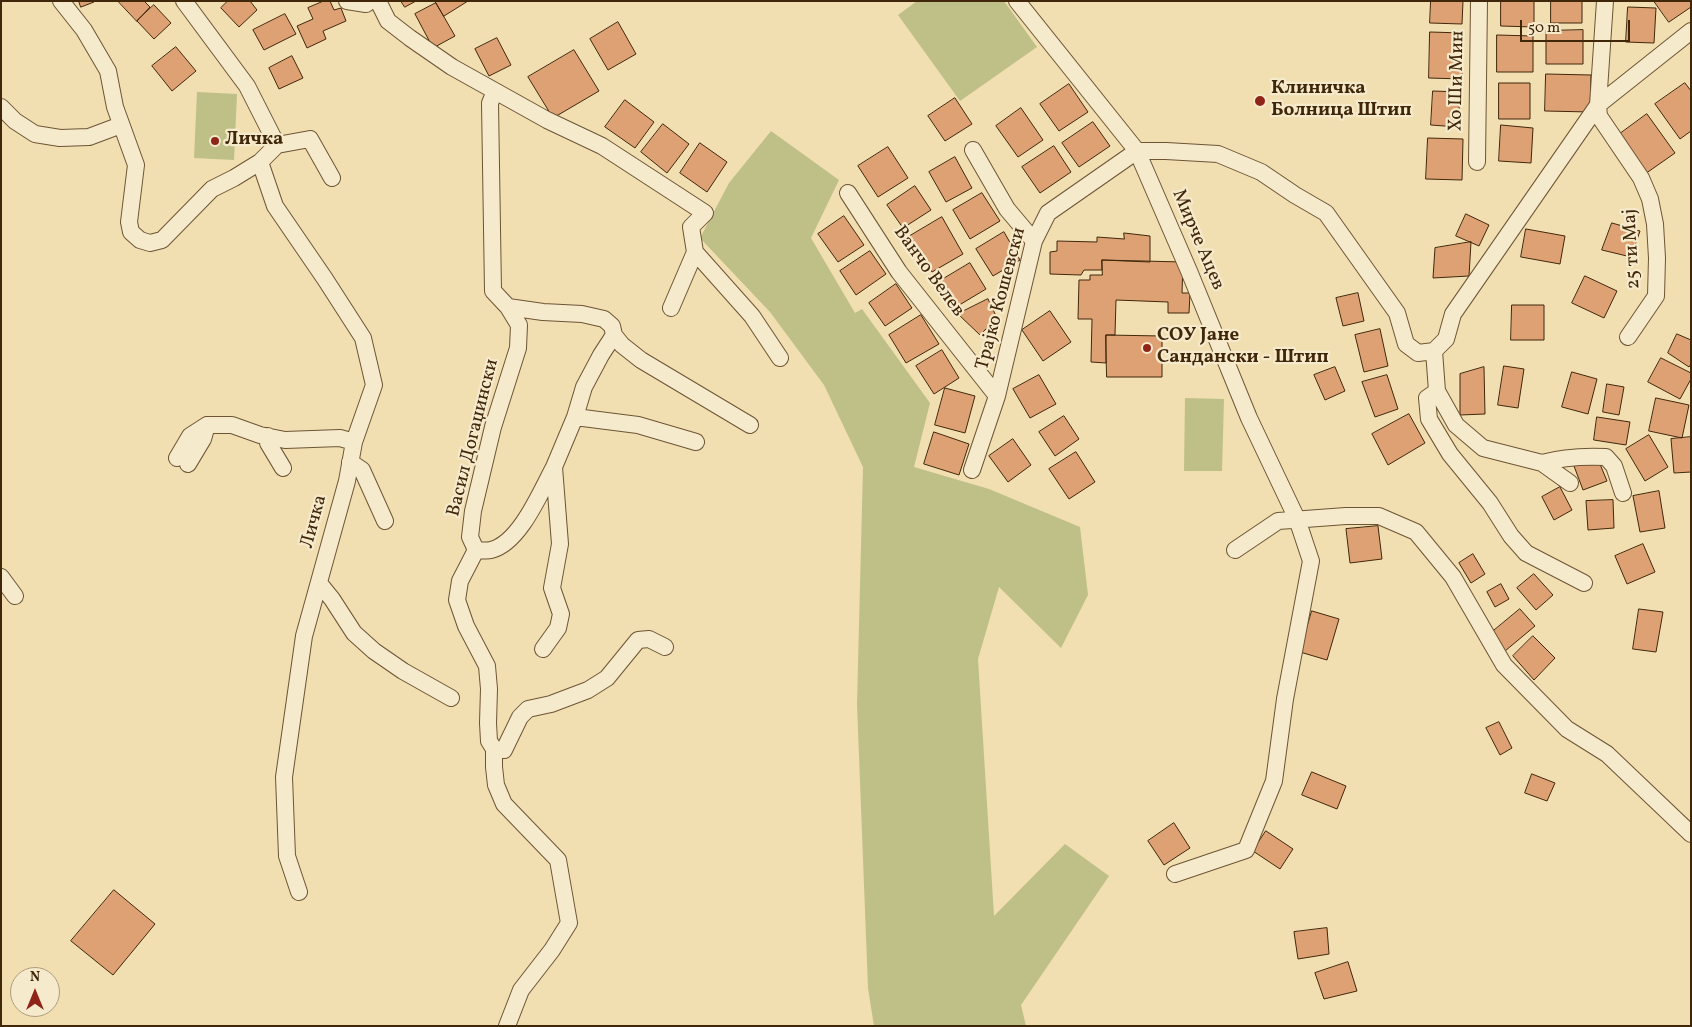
<!DOCTYPE html>
<meta charset="utf-8">
<style>
body{margin:0}
#map{position:relative;width:1692px;height:1027px;overflow:hidden;background:#f1deb1;font-family:Vollkorn,serif}
canvas{display:block}
.frame{position:absolute;inset:0;border:2px solid #41270a;pointer-events:none}
.north{position:absolute;left:10px;top:967px;width:50px;height:50px;box-sizing:border-box;background:#f6eacc;border:1px solid #ae9c7e;border-radius:50%;rotate:0deg;font-size:14px;font-weight:700;line-height:20px;text-align:center;color:#41270a}
.north::after{content:'';display:block;margin:auto;width:18px;height:22px;background:#8f2418;clip-path:polygon(50% 0,100% 100%,50% 72%,0 100%)}
.scale{position:absolute;left:1520px;top:20px;width:110px;height:22px;box-sizing:border-box;border:2px solid #41270a;border-top:0;padding-left:6px;font-size:15px;line-height:18px;white-space:nowrap;color:#41270a;-webkit-text-stroke:4px #f6eacc;paint-order:stroke}
</style>
<div id="map">
<canvas width="1692" height="1027"></canvas>
<div class="frame"></div>
<div class="north">N</div>
<div class="scale">50 m</div>
</div>
<script>
const g = document.querySelector('canvas').getContext('2d');
g.lineJoin = 'round';
function fillPath(path, color) { g.fillStyle = color; g.fill(path, 'evenodd'); }
function strokePath(path, color, width, dash) { g.strokeStyle = color; g.lineWidth = width; g.lineCap = dash ? 'butt' : 'round'; g.setLineDash(dash || []); g.stroke(path); }
function write(font, color, halo, rows, align = 'center') {
  g.font = font + ' Vollkorn,serif'; g.lineWidth = 4.5; g.setLineDash([]); g.textBaseline = 'middle'; g.strokeStyle = halo; g.fillStyle = color; for (const [text, x, y, turn = 0] of rows) {
    g.save(); g.translate(x, y); g.rotate((+turn || 0) * Math.PI / 180); g.textAlign = isNaN(turn) ? turn : align; if (halo) g.strokeText(text, 0, 0); g.fillText(text, 0, 0); g.restore();
  }
}
fillPath(new Path2D(`
 M917 1H1004L1037 47 960 101 898 15Z
 M197 92 237 94 234 160 194 158Z
 M771 131 839 180 811 238 855 313 862 309 930 403 914 467 989 489 1080 527 1088 595 1061 648 999 587 978 659 994 916 1065 844 1109 876 1021 1005 1026 1026H874L868 988 857 704 863 467 824 385 770 312 700 238 729 183Z
 M1185 398 1224 399 1222 471H1184Z`), '#bec088');
const building = new Path2D(`
 M79 1H94V2L81 7Z
 M118 1H144L150 7 137 21Z
 M228 1H250L257 10 239 27 221 8Z
 M324 1H330L334 10 341 8 346 21 323 31 326 39 307 48 297 26 313 19 308 8Z
 M401 1H416L405 7Z
 M435 1H468L444 16Z
 M1431 1H1463L1462 24 1430 23Z
 M1501 1H1534V27L1501 26Z
 M1551 1H1582V23H1551Z
 M1654 1H1691V7L1669 22Z
 M436 3 455 36 433 48 415 14Z
 M154 5 171 23 154 39 137 21Z
 M1628 7 1656 8 1654 43 1626 42Z
 M285 14 296 34 264 50 253 30Z
 M618 22 636 54 608 70 590 39Z
 M1583 30V64H1546V31Z
 M1430 32 1463 33 1462 79 1429 78Z
 M1497 35 1533 36V72H1497Z
 M497 38 511 65 489 76 475 49Z
 M176 47 196 71 172 91 152 66Z
 M574 50 599 91 553 118 528 77Z
 M292 56 303 78 279 89 269 68Z
 M1546 74 1591 75 1590 112 1545 111Z
 M1499 83H1530V119H1499Z
 M1685 83 1691 91V131L1680 139 1655 104Z
 M1069 84 1088 112 1059 131 1040 104Z
 M1433 91 1460 92 1458 127 1431 125Z
 M955 98 972 124 945 141 928 116Z
 M625 100 654 122 635 148 605 127Z
 M1021 108 1043 140 1018 157 996 126Z
 M1647 114 1675 153 1645 174 1617 136Z
 M1093 122 1110 146 1079 167 1062 143Z
 M663 124 689 144 667 173 641 152Z
 M1501 125 1533 128 1531 163 1499 161Z
 M1428 138 1463 139 1462 180 1426 179Z
 M700 143 727 162 707 192 680 173Z
 M1054 146 1071 172 1040 193 1022 167Z
 M888 147 908 178 878 197 858 166Z
 M955 157 972 188 946 202 929 172Z
 M915 186 931 210 903 228 887 205Z
 M982 193 1000 221 970 239 953 210Z
 M1466 214 1489 225 1479 246 1456 236Z
 M844 216 864 245 838 262 818 234Z
 M942 217 963 254 932 272 910 236Z
 M1612 223 1640 231 1631 257 1602 250Z
 M1526 229 1565 236 1560 264 1521 257Z
 M1004 232 1020 260 993 276 976 249Z
 M1124 233 1150 236V262L1102 260V270H1084L1081 275 1050 274V252L1057 251V241L1097 242V237L1124 239Z
 M1471 242 1469 276 1433 278 1435 248Z
 M870 251 886 274 856 295 840 271Z
 M1102 260 1183 262 1182 293H1190L1189 313H1168V302L1116 300 1115 335H1106V363L1091 362 1092 319H1078L1079 280H1090V275H1102Z
 M970 263 986 289 956 307 940 281Z
 M1585 276 1617 291 1604 318 1572 303Z
 M896 284 912 308 885 326 869 303Z
 M1358 293 1364 321 1343 326 1336 298Z
 M988 299 997 318 980 335 958 314Z
 M1512 305H1544V340H1511Z
 M1050 311 1071 342 1043 361 1022 330Z
 M921 315 939 344 906 363 889 335Z
 M1380 329 1388 366 1364 372 1355 335Z
 M1677 334 1691 340V364L1689 367 1668 353Z
 M1106 335 1162 336V377H1107Z
 M942 350 959 378 934 394 916 366Z
 M1661 358 1691 373V379L1680 399 1648 382Z
 M1504 366 1524 369 1518 408 1498 405Z
 M1335 367 1345 391 1325 400 1314 375Z
 M1484 367 1485 414 1460 415V374Z
 M1572 372 1597 379 1588 414 1562 407Z
 M1039 375 1056 404 1030 418 1013 389Z
 M1387 375 1398 409 1375 417 1362 382Z
 M1607 384 1624 387 1619 415 1603 412Z
 M945 388 975 396 965 433 935 425Z
 M1656 398 1689 405 1682 438 1649 431Z
 M1409 414 1425 443 1388 465 1372 434Z
 M1064 416 1079 439 1055 456 1039 432Z
 M1597 417 1630 422 1626 445 1594 440Z
 M934 432 969 444 959 475 924 464Z
 M1649 435 1668 467 1645 481 1626 449Z
 M1691 437V472L1674 473 1671 439Z
 M1013 439 1031 465 1008 482 989 456Z
 M1076 452 1095 482 1069 499 1049 469Z
 M1597 457 1607 481 1583 490 1574 466Z
 M1560 487 1572 510 1554 520 1542 497Z
 M1659 491 1665 528 1640 532 1633 496Z
 M1613 500 1614 528 1588 530 1586 501Z
 M1378 526 1382 559 1350 563 1346 529Z
 M1643 544 1655 572 1627 584 1615 556Z
 M1473 554 1485 574 1471 583 1459 563Z
 M1534 574 1553 595 1536 610 1517 588Z
 M1501 584 1509 599 1495 607 1487 592Z
 M1520 609 1535 626 1505 651 1491 633Z
 M1639 609 1663 612 1656 652 1633 649Z
 M1312 611 1339 619 1327 660 1300 652Z
 M1533 636 1555 658 1534 680 1513 656Z
 M1499 722 1512 748 1500 755 1486 728Z
 M1312 772 1346 786 1337 809 1302 795Z
 M1532 774 1555 783 1547 801 1525 793Z
 M1174 823 1190 848 1164 865 1148 841Z
 M1266 831 1293 849 1280 869 1253 851Z
 M114 890 155 924 113 975 71 941Z
 M1327 928 1329 954 1298 959 1294 932Z
 M1348 962 1357 991 1324 999 1315 973Z`);
fillPath(building, '#dda174');
strokePath(building, '#41270a', 1);
const minor = new Path2D(`
 M61 1 84 30 108 71 115 107 136 165 129 222 131 232 140 240 150 243 162 240 212 189 234 178 260 162 277 145 310 139 332 178
 M184 1 247 86 277 145
 M347 1 366 4 370 1
 M378 1 388 21 410 38 452 67 547 120 602 146 705 213 691 227 695 252 752 316 780 358
 M1017 1 1137 151 1189 271 1249 418 1297 519 1311 561 1285 699 1274 781 1246 850 1175 874
 M1605 1 1598 105 1599 116 1641 178 1650 199 1655 224 1657 258 1656 296 1628 337
 M495 91 490 103 493 291 508 307 543 312 582 314 604 319 612 326 614 335 622 345 641 360 750 425
 M1 107 15 121 35 134 60 138 89 137 121 125
 M973 150 1007 209 1034 241
 M260 162 275 206 325 279 363 338 374 385 354 442 347 481 304 636 284 777 287 856 299 892
 M1477 162 1479 1
 M848 193 899 272 997 396
 M671 308 695 252
 M614 335 601 355 584 387 575 417 638 425 696 442
 M1434 351 1437 391 1456 425 1483 448 1542 463 1570 483
 M1437 391 1427 398 1429 419 1450 454 1490 503 1511 536 1526 553 1584 583
 M268 436V443L283 468
 M177 458 190 436 207 425H232L260 435 285 440 340 438 354 442
 M350 462 362 470 385 521
 M1542 463C1563 457 1584 456 1606 457L1614 466 1623 493
 M188 464 203 439 207 425
 M972 470 997 396 1034 241 1048 213 1137 151H1166L1218 154 1261 172 1295 195 1326 213 1397 313 1406 344 1418 353 1434 351 1446 339 1453 314 1598 105 1691 31
 M476 550C480 550 487 551 491 550 520 543 541 491 554 467
 M1235 550 1278 521 1346 516H1379L1416 532 1453 577 1504 665 1567 729 1607 754 1691 834
 M1 577 15 596
 M319 583 332 599 354 633 374 651 403 671 451 698
 M543 649 558 628 561 614 552 588 560 544 554 467 575 417
 M494 749 489 741 488 723 489 689 487 666 466 626 457 600 460 581 476 550 470 537 473 511 493 427 518 348 519 325 508 307
 M507 1026 521 990 552 950 569 923 558 860 504 804 496 785 494 767V749L504 750 520 717 528 709 551 704 588 690 607 678 638 640 649 639 665 647`);
strokePath(minor, '#6d5534', 18);
strokePath(minor, '#f6eacc', 16);
for (const [x, y, r, color] of [
 [1260,101,6,"#8f2418"],
 [215,141,5,"#8f2418"],
 [1147,348,5,"#8f2418"]
]) { const dot = new Path2D(); dot.arc(x, y, r, 0, 2 * Math.PI); g.fillStyle = color; g.fill(dot); strokePath(dot, '#f6eacc', 2); }
write('19px', '#41270a', '#f6eacc', [
 ["Хо Ши Мин",1458,81,-89],
 ["Мирче Ацев",1197,240,67],
 ["25 ти Мај",1633,249,-93],
 ["Ванчо Велев",928,272,54],
 ["Трајко Кошевски",1002,299,-75],
 ["Васил Догаџински",474,438,-76],
 ["Личка",315,522,-75]
]);
write('bold 19px', '#41270a', '#f6eacc', [
 ["Клиничка",1271,90],
 ["Болница Штип",1271,112],
 ["Личка",225,141],
 ["СОУ Јане",1157,337],
 ["Сандански - Штип",1157,359]
], 'left');
</script>
